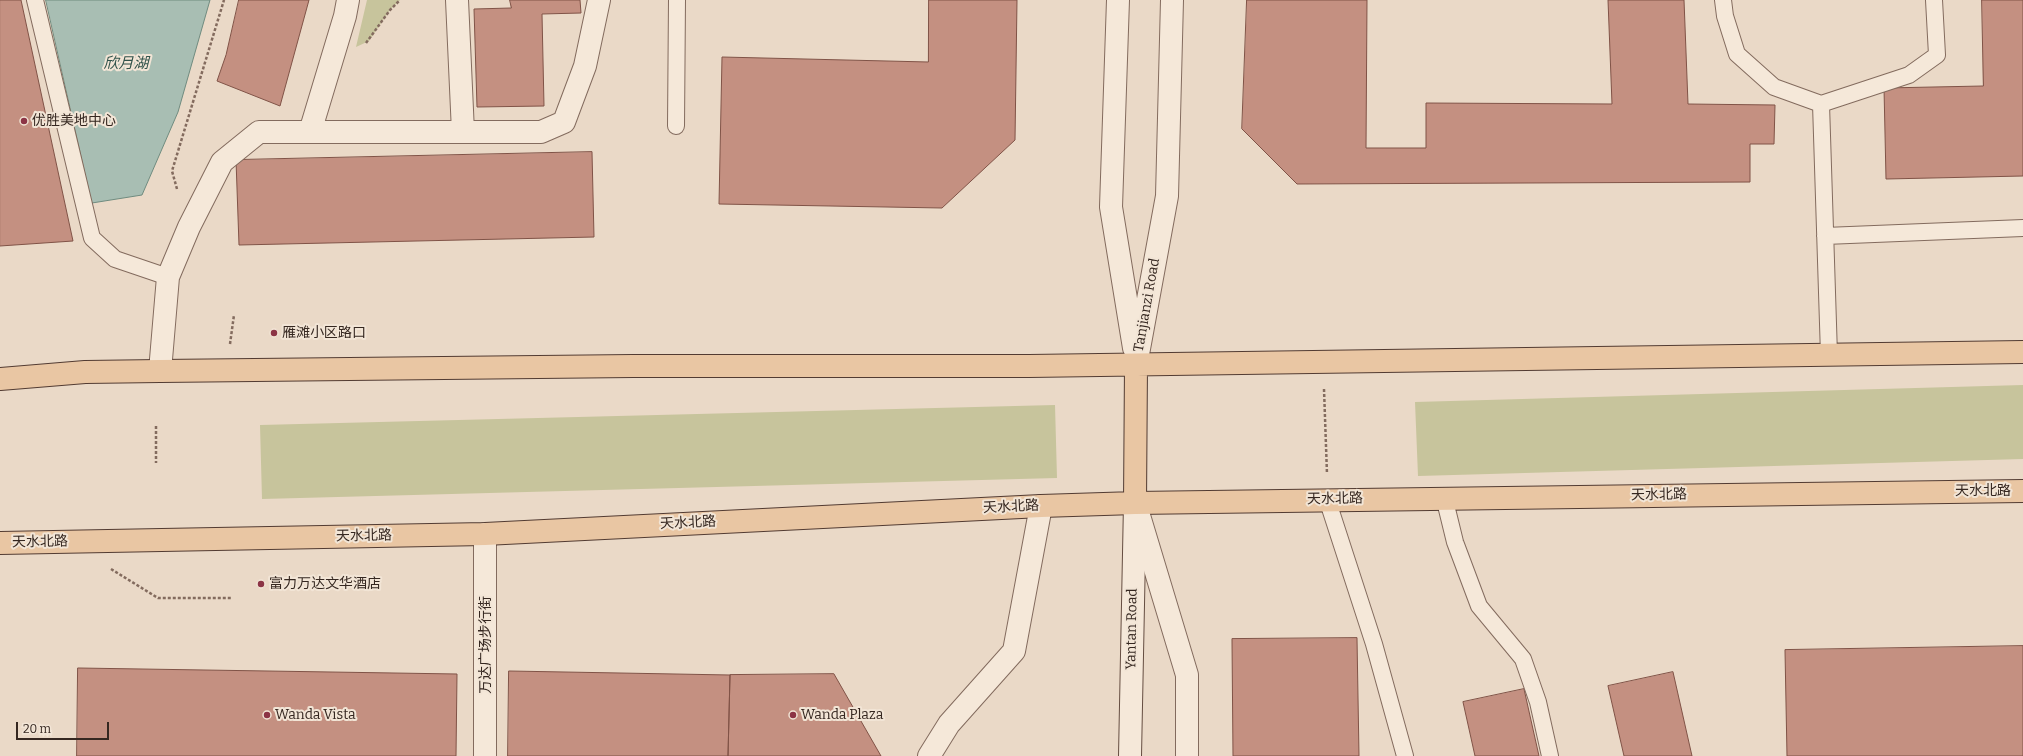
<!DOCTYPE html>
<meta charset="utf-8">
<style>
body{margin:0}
#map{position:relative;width:2023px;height:756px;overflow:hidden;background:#ead9c7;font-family:Bitter,serif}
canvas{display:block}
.scale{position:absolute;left:16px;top:722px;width:93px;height:18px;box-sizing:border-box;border:2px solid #352720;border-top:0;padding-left:5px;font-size:12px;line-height:14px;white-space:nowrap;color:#352720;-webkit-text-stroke:3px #f2e5d6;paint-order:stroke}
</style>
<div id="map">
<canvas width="2023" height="756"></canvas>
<div class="scale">20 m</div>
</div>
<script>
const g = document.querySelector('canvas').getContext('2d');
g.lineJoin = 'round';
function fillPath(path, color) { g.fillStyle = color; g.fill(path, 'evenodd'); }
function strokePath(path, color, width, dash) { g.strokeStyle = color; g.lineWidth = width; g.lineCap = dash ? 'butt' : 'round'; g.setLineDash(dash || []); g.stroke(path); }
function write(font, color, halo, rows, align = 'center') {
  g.font = font + ' Bitter,"Noto Sans SC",serif'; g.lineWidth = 4; g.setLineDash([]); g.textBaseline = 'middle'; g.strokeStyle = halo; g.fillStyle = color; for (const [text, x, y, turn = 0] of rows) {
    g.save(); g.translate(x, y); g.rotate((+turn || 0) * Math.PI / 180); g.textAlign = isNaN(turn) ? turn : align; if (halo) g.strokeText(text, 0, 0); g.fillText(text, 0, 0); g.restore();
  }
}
fillPath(new Path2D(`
 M367 0H400L390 10 369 41 356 47Z
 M2023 385V459L1418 476 1415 402Z
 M1055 405 1057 478 262 499 260 425Z`), '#c7c49c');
const water = new Path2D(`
 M46 0H210L178 112 142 195 92 203Z`);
fillPath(water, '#a8beb3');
strokePath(water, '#6f8b7f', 1);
const building = new Path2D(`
 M0 0H21L73 241 0 246Z
 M239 0H309L280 106 217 81 226 55Z
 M510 0H580L581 13 542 14 544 106 477 107 474 9 511 8Z
 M929 0H1017L1015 140 942 208 719 204 722 57 928 62Z
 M1247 0H1367L1366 148H1426V103L1612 104 1608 0H1684L1688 104 1775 105 1774 144H1750V182L1297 184 1242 129Z
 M1982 0H2023V176L1886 179 1884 88 1983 86Z
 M592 152 594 237 239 245 236 160Z
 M1357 638 1359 756H1233L1232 639Z
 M2023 646V756H1787L1785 650Z
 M78 668 457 674 456 756H77Z
 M509 671 730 675 728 756H508Z
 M1673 672 1692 756H1624L1608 686Z
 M834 674 881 756H728L730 675Z
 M1524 689 1539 756H1475L1463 702Z`);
fillPath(building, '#c49081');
strokePath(building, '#805347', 1);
const lane = new Path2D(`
 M35 0 92 238 115 259 168 277
 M1723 0 1725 16 1737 54 1774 87 1821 104 1829 355
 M1821 104 1909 75 1937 55 1934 0
 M676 126 677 0
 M1825 236 2023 228
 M1444 497 1455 542 1479 606 1523 659 1538 702 1550 756
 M1327 499 1374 644 1405 756`);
const street = new Path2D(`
 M457 0 463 132
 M1118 0 1111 207 1134 348
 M310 132 345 16 348 0
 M1136 365 1167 196 1172 0
 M160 371 168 277 189 227 222 162 259 132H541L564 122 585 66 599 0
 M1137 509 1187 675V756
 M485 756V534
 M929 756 949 724 1014 651 1041 506`);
const secondary = new Path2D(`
 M1130 756 1135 503`);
const primary = new Path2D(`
 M0 379 85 372 160 371 633 366H1029L2023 352
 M1135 503 1136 365
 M0 543 485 534 1041 506 1135 503 2023 491`);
strokePath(lane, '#836b5e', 18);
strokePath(street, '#836b5e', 24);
strokePath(secondary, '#654d41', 24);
strokePath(primary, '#523b32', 24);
strokePath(new Path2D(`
 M366 43 390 10 400 0
 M177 189 172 171 224 0
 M230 344 234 315
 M1324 389 1327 474
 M156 426V463
 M111 569 158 598H232`), '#836b5e', 2.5, [3, 2]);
strokePath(lane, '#f5e8d9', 16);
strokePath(street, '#f5e8d9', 22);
strokePath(secondary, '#f5e8d9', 22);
strokePath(primary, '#e9c6a3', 22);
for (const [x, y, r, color] of [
 [24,121,4,"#8c3445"],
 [274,333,4,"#8c3445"],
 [261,584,4,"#8c3445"],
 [267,715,4,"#8c3445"],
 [793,715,4,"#8c3445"]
]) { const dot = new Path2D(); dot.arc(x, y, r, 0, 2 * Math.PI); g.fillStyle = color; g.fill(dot); strokePath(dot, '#f2e5d6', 1.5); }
write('14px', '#352720', '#f2e5d6', [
 ["优胜美地中心",32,121],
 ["雁滩小区路口",282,333],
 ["富力万达文华酒店",269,584],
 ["Wanda Vista",275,715],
 ["Wanda Plaza",801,715]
], 'left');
write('14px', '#352720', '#f2e5d6', [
 ["Tanjianzi Road",1147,305,-80],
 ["天水北路",1983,491],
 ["天水北路",1659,495,-1],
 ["天水北路",1335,499,-1],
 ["天水北路",1011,507,-3],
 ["天水北路",688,523,-3],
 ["天水北路",364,536,-1],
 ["天水北路",40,542,-1],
 ["Yantan Road",1132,629,-89],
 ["万达广场步行街",486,645,-90]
]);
write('italic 15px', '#31534b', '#f2e5d6', [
 ["欣月湖",126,64]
]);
</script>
